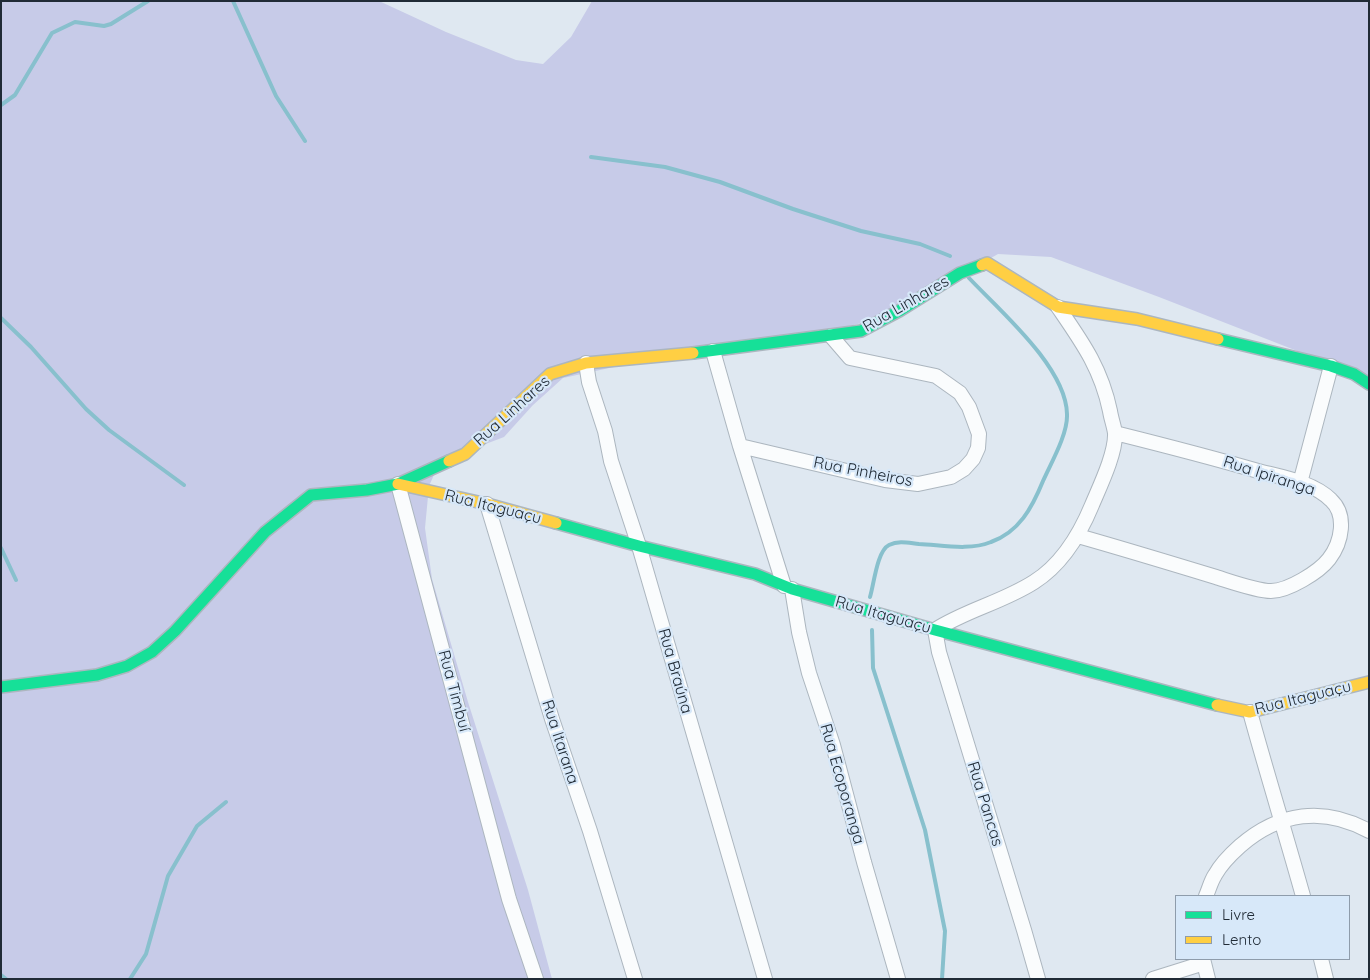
<!DOCTYPE html>
<meta charset="utf-8">
<style>
body{margin:0}
#map{position:relative;width:1370px;height:980px;overflow:hidden;background:#dfe8f1;font-family:Quicksand,sans-serif}
canvas{display:block}
.frame{position:absolute;inset:0;border:2px solid #202b36;pointer-events:none}
.legend{position:absolute;left:1175px;top:895px;width:175px;height:65px;box-sizing:border-box;background:#d7e8f9;border:1px solid #8e9cab;margin:0;padding:6px 9px;list-style:none;font-size:15px;color:#202b36}
.legend li{display:flex;align-items:center;gap:10px;height:25px}
.legend b{width:25px;border:1px solid #8e9cab}
</style>
<div id="map">
<canvas width="1370" height="980"></canvas>
<div class="frame"></div>
<ul class="legend">
<li><b style="height:6px;background:#16e098"></b>Livre</li>
<li><b style="height:6px;background:#ffcf43"></b>Lento</li>
</ul>
</div>
<script>
const g = document.querySelector('canvas').getContext('2d');
g.lineJoin = 'round';
function fillPath(path, color) { g.fillStyle = color; g.fill(path, 'evenodd'); }
function strokePath(path, color, width, dash) { g.strokeStyle = color; g.lineWidth = width; g.lineCap = dash ? 'butt' : 'round'; g.setLineDash(dash || []); g.stroke(path); }
function write(font, color, halo, rows, align = 'center') {
  g.font = font + ' Quicksand,sans-serif'; g.lineWidth = 4.5; g.setLineDash([]); g.textBaseline = 'middle'; g.strokeStyle = halo; g.fillStyle = color; for (const [text, x, y, turn = 0] of rows) {
    g.save(); g.translate(x, y); g.rotate((+turn || 0) * Math.PI / 180); g.textAlign = isNaN(turn) ? turn : align; if (halo) g.strokeText(text, 0, 0); g.fillText(text, 0, 0); g.restore();
  }
}
fillPath(new Path2D(`
 M1 1H379L446 32 516 60 543 64 571 37 592 1H1369V379L1159 297 1051 257 998 254 961 275 907 313 754 347 637 362 563 378 533 405 504 437 462 453 437 468 429 486 425 528 432 579 468 702 528 890 552 979H1Z`), '#c7cbe8');
strokePath(new Path2D(`
 M233 1 276 96 305 141
 M1 105 15 95 52 33 75 22 104 26 111 24 148 1
 M591 157 665 167 720 182 793 209 861 231 920 244 950 256
 M1 318 31 347 86 409 109 430 184 485
 M1 548 16 580
 M870 597C874 584 877 551 889 545 899 540 909 543 919 544 942 545 969 551 991 542 1019 532 1032 508 1043 481 1051 463 1068 434 1067 414 1066 367 1000 311 969 278
 M872 630 873 668 925 830 945 931 942 979
 M1 975 6 979
 M130 979 146 954 168 876 197 826 226 802`), '#88c0cd', 4);
const street = new Path2D(`
 M713 351 740 446 784 586
 M586 363 589 382 605 431 611 461 639 546 765 979
 M740 446 885 480 918 484 951 477 964 469 973 459 978 448 979 434 969 407 960 393 936 376 850 358 831 336
 M1300 483 1331 366
 M398 484 509 899 536 979
 M487 504 552 719 590 831 635 979
 M1078 536C1124 549 1170 563 1216 577 1229 581 1257 591 1271 591 1288 591 1319 572 1329 559 1342 542 1347 515 1331 500 1313 482 1281 477 1258 471 1210 457 1163 445 1115 433
 M792 589 799 632 809 673 833 745 864 862 898 979
 M1250 712C1267 774 1286 835 1303 896
 M1206 896C1209 889 1211 881 1215 875 1221 864 1231 854 1240 846 1279 812 1324 806 1369 831
 M1203 959 1208 979
 M1321 959 1326 979
 M1038 979 1024 930 939 652 935 630C966 610 1003 602 1034 582 1061 565 1080 534 1092 505 1100 486 1116 453 1115 433 1114 426 1111 418 1110 411 1101 368 1082 342 1058 307
 M1153 979 1204 963`);
const fast = new Path2D(`
 M1218 339 1331 366 1354 374 1369 384
 M693 353 861 331 899 311 960 273 982 265
 M556 523 639 546 755 574 792 589 935 630 1217 705
 M1 687 97 675 127 666 152 652 175 631 265 532 311 495 367 490 398 484 449 461`);
const slow = new Path2D(`
 M982 265 987 263 1058 307 1137 319 1218 339
 M449 461 465 454 550 374 586 363 693 353
 M398 484 487 504 556 523
 M1217 705 1250 712 1369 682`);
strokePath(street, '#acb6bf', 16);
strokePath(fast, '#acb6bf', 14);
strokePath(slow, '#acb6bf', 14);
strokePath(street, '#fafcfd', 14);
strokePath(fast, '#16e098', 11);
strokePath(slow, '#ffcf43', 11);
write('16px', '#202b36', '#d7e8f9', [
 ["Rua Linhares",906,304,-30],
 ["Rua Linhares",512,411,-42],
 ["Rua Pinheiros",863,472,11],
 ["Rua Ipiranga",1269,476,18],
 ["Rua Itaguaçu",493,507,14],
 ["Rua Itaguaçu",883,615,16],
 ["Rua Braúna",675,671,74],
 ["Rua Timbuí",454,691,75],
 ["Rua Itaguaçu",1303,698,-14],
 ["Rua Itarana",560,742,72],
 ["Rua Ecoporanga",842,784,74],
 ["Rua Pancas",985,804,73]
]);
</script>
